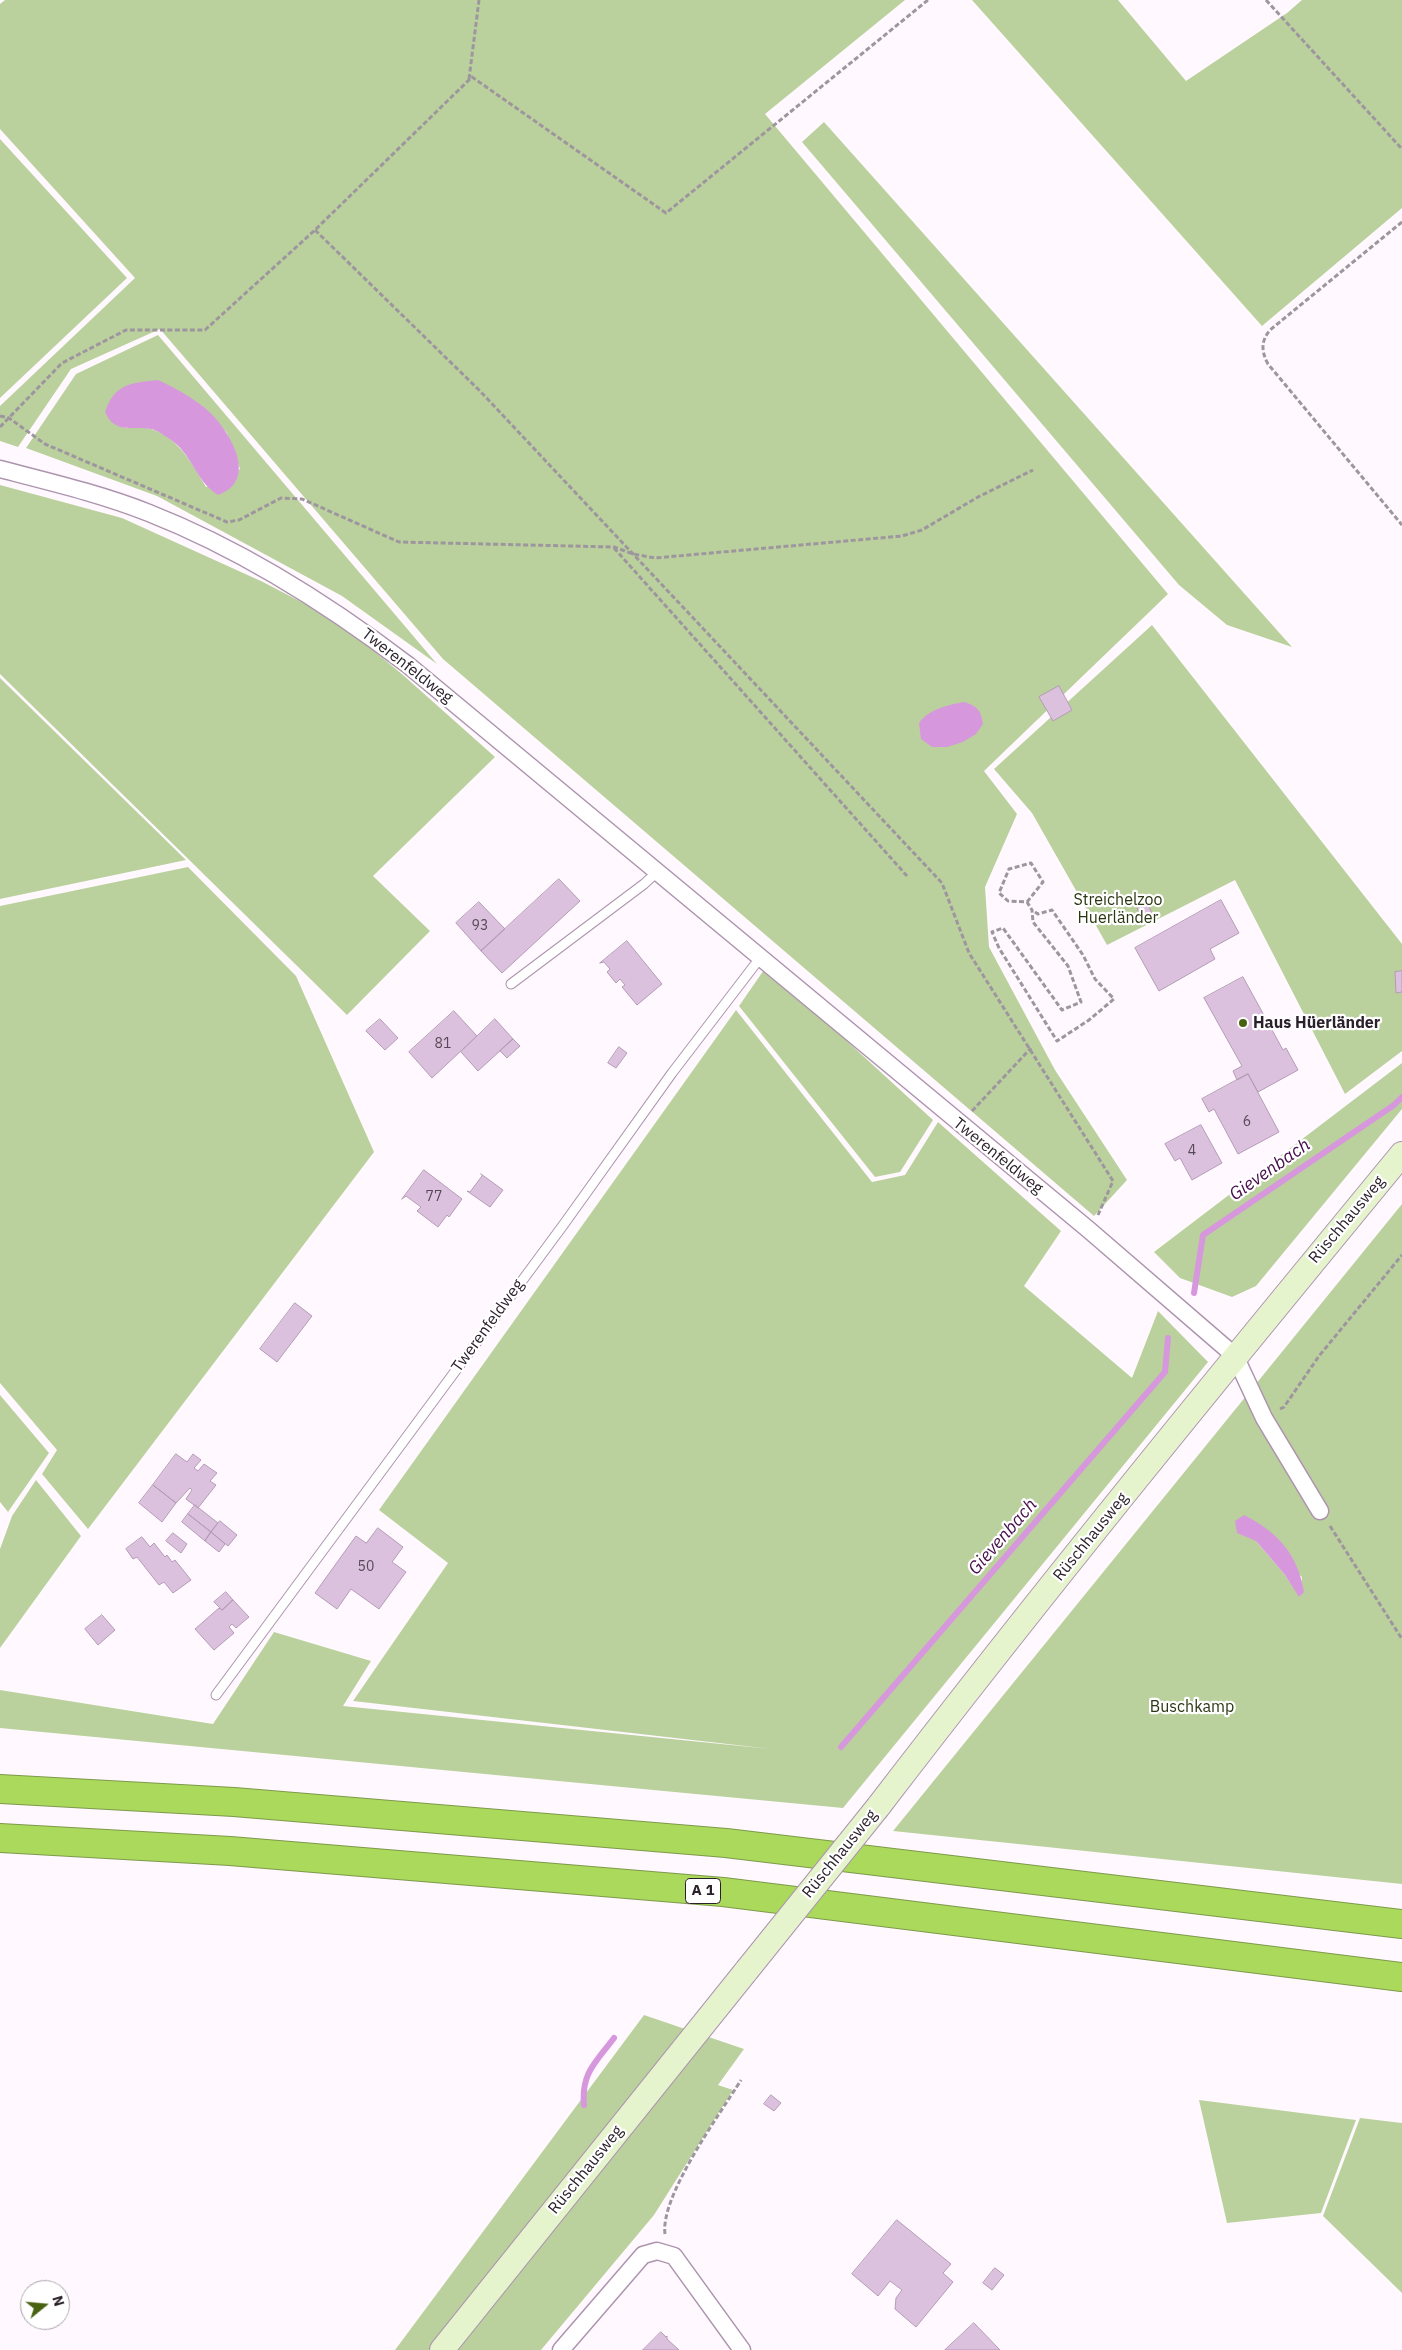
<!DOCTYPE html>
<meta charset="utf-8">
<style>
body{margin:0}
#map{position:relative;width:1402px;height:2350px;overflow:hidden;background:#fff9ff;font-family:"IBM Plex Sans",sans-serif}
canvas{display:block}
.north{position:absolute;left:20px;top:2280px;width:50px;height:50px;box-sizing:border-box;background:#fff;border:1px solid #aaa6aa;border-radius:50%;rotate:73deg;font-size:14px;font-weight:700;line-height:20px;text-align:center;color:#2b212b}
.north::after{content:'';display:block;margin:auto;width:18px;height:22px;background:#486212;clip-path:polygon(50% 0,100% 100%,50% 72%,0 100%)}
</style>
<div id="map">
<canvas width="1402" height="2350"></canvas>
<div class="north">N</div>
</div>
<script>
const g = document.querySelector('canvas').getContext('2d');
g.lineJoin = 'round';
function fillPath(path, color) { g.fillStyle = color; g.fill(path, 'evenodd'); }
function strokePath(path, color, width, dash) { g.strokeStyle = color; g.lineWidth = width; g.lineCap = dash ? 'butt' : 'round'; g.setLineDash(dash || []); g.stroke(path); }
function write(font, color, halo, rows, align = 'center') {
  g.font = font + ' "IBM Plex Sans",sans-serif'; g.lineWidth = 4.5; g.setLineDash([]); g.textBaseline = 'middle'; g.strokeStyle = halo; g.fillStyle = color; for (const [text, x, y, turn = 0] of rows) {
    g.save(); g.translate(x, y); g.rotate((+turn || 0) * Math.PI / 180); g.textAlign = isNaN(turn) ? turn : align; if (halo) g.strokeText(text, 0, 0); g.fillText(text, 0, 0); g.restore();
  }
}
fillPath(new Path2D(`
 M5 0H905L765 114 1168 594 984 771 1017 814 985 887 989 947 1055 1070 1127 1180 1094 1216 443 659 160 329 71 369 18 447 0 441V406L135 278 0 129V4Z
 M972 0H1118L1186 81 1287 13 1302 0H1402V208L1262 326Z
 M824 122 1292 647 1227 625 1179 585 802 142Z
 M0 139 127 278 0 398Z
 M158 335 437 664 342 596 157 496 26 448 76 374ZM206 409 227 433 240 469 206 487C193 465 180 440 154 430 145 426 132 428 122 428Z
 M0 485 122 518 263 582 338 621 403 675 495 757 373 876 430 931 347 1015 0 674Z
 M1152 625 1402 944V1051L1345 1094 1235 880 1107 945 1032 813 994 769Z
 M0 678 186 860 0 899Z
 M188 867 296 976 374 1152 88 1529 42 1474 57 1450 0 1383V906Z
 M766 967 933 1120 900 1172 875 1177 739 1006Z
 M736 1010 872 1182 905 1175 938 1122 1061 1231 1024 1286 1132 1378 1158 1311 1208 1362 843 1808 0 1728V1690L213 1724 274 1632 371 1661 343 1706 771 1749 353 1701 448 1563 379 1510Z
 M1402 1063V1109L1256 1286 1232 1297 1180 1278 1154 1252Z
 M1402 1204V1884L893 1831ZM1256 1541 1302 1577 1300 1597 1285 1575Z
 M0 1395 49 1453 8 1512 0 1502Z
 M36 1480 81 1536 0 1648V1549L12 1516Z
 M644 2015 744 2049 718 2085 733 2090 654 2215 541 2350H395Z
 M1199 2100 1356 2120 1321 2213 1227 2223Z
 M1360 2118 1402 2123V2293L1323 2216Z`), '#bbd19d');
fillPath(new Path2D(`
 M158 380C175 388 190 396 205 408 228 427 261 480 218 495 194 480 193 453 168 438 163 435 157 430 151 429 130 426 115 434 105 412 115 383 131 383 158 380Z
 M964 702C977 706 981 710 983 724L976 734 963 742 947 747H932L921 739 919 723C929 709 948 705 964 702Z
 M1244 1515C1278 1532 1298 1555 1304 1592L1299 1597 1285 1575 1256 1541 1237 1533 1235 1521Z`), '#d797dc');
strokePath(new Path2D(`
 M1194 1293 1203 1235 1394 1105 1402 1097
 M841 1747 1165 1372 1168 1338
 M584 2105C581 2073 596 2062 614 2038`), '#d797dc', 6);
const building = new Path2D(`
 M1059 686 1072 710 1053 721 1039 697Z
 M559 879 580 901 502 973 481 951Z
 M1221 900 1239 933 1210 949 1215 959 1159 991 1135 948Z
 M479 902 505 929 481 951 456 923Z
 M1147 903 1152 913 1141 918 1137 908Z
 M627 941 662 984 637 1005 622 987 625 985 620 979 616 983 607 972 610 969 604 962 600 963Z
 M1402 971V992L1396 993 1395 972Z
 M1243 977 1283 1050 1286 1048 1298 1070 1258 1092 1248 1074 1237 1080 1233 1071 1242 1066 1204 998Z
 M454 1011 477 1036 432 1078 409 1052Z
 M380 1019 398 1038 385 1050 366 1031Z
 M495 1019 513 1039 478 1071 461 1052Z
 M513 1039 520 1046 507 1058 500 1051Z
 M619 1047 627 1053 616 1068 608 1063Z
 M1248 1074 1279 1132 1238 1154 1214 1109 1209 1112 1202 1099Z
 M1201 1125 1222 1163 1192 1180 1180 1158 1175 1161 1165 1144Z
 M424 1170 462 1199 449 1217 447 1215 438 1227 417 1211 421 1207 406 1196 402 1199Z
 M481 1174 503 1190 490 1207 467 1191 470 1192 482 1176Z
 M295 1303 312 1316 277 1362 260 1349Z
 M176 1454 187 1462 193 1454 201 1460 194 1468 198 1471 204 1464 217 1473 210 1481 216 1485 198 1508 186 1499 192 1490 190 1488 176 1503 153 1485Z
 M153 1485 176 1503 162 1522 139 1503Z
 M195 1505 218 1523 211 1532 188 1514Z
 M188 1514 211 1532 205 1541 182 1522Z
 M220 1521 237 1535 228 1546 211 1532Z
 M378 1528 403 1547 392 1562 406 1572 379 1609 351 1589 337 1609 315 1593 356 1536 366 1543Z
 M211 1532 225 1544 219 1552 205 1541Z
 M173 1533 187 1544 181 1553 166 1541Z
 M142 1537 150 1547 154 1543 165 1557 167 1555 172 1562 175 1560 191 1580 173 1593 164 1582 159 1585 137 1557 133 1559 126 1549Z
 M226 1592 233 1600 222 1610 214 1602Z
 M233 1600 249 1617 236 1628 232 1624 229 1627 234 1633 214 1650 195 1629 219 1608 222 1610Z
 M102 1615 115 1630 98 1645 85 1629Z
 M771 2095 781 2103 774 2111 764 2104Z
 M897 2220 951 2264 943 2273 953 2282 916 2327 895 2309 896 2298 902 2290 890 2281 878 2296 852 2274Z
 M995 2268 1004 2275 992 2290 983 2283Z
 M974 2323 1000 2350H945Z
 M661 2332 666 2337 667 2336V2339L679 2350H643Z`);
fillPath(building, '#dbc1dd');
strokePath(building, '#b49bb6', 1);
const service = new Path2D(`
 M511 984 644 884 656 873
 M216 1695 564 1224 672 1073 760 958`);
const minor = new Path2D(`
 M0 469C50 482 101 494 149 513 243 550 328 604 408 665L1089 1230 1235 1356 1264 1418 1320 1511
 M561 2350 643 2255 657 2251 674 2256 742 2350`);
const secondary = new Path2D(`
 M878 1807C1048 1585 1225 1369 1402 1154
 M442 2350 747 1970`);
const motorway = new Path2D(`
 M0 1789 234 1802 726 1843 1402 1924
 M0 1838 230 1851 723 1892 1402 1977`);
strokePath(service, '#ad94ae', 11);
strokePath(minor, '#ad94ae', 19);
strokePath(secondary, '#ad94ae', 26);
strokePath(motorway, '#7e994b', 30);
strokePath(new Path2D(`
 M1266 0 1402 149
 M469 79 479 0
 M1402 222 1270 330C1261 341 1261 351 1268 364L1402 525
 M315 230 480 391 942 883 969 953 1113 1181 1098 1215
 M0 416 9 418 45 444 227 522 239 520 281 498 302 499 399 542 614 547 633 554 655 558 902 536 922 530 978 497 1033 470
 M0 427 62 363 126 330H205L315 230 472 77 666 213 928 0
 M614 548 907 876
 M1027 902 1043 882 1031 863 1009 869 999 893 1008 901 1027 902 1032 910 1033 922 1068 966 1081 1002 1062 1010 1003 928 992 932 999 948 1057 1041 1089 1020 1114 999 1095 979 1083 955 1052 910 1038 914 1032 910
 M972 1111 1031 1048
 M1280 1409 1284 1407 1319 1356 1402 1255
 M1330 1526 1402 1639
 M665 2234C660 2196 720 2114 741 2080`), '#9e969e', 3, [5, 2.5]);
strokePath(service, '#fff', 9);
strokePath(minor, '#fff', 16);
strokePath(secondary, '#e6f4ce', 24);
strokePath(motorway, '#aad95c', 28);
const secondaryBridge = new Path2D(`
 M747 1970 878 1807`);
strokePath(secondaryBridge, '#ad94ae', 26, []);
strokePath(secondaryBridge, '#e6f4ce', 24);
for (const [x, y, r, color] of [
 [1243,1023,5,"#486212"]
]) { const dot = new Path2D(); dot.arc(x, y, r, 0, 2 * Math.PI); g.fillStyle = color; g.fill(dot); strokePath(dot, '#fff', 2); }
write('14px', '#574958', null, [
 ["93",480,926],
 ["81",443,1044],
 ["6",1247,1122],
 ["4",1192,1151],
 ["77",434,1197],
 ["50",366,1567]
]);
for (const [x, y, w] of [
 [703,1891,35]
]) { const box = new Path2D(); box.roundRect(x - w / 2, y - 12.5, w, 25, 4); g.fillStyle = '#fff'; g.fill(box); strokePath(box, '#2b212b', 1); }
write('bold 15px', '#2b212b', null, [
 ["A 1",703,1891]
]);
write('16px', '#2b212b', '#fff', [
 ["Twerenfeldweg",407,666,38],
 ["Twerenfeldweg",998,1156,39],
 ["Rüschhausweg",1347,1220,-50],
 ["Twerenfeldweg",488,1326,-54],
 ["Rüschhausweg",1091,1537,-51],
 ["Rüschhausweg",840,1854,-51],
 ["Rüschhausweg",586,2170,-51]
]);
write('16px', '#2a3713', '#fff', [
 ["Streichelzoo",1118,900],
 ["Huerländer",1118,918],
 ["Buschkamp",1192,1707]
]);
write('bold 16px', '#2b212b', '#fff', [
 ["Haus Hüerländer",1253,1023]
], 'left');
write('italic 18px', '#470d4c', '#fff', [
 ["Gievenbach",1270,1170,-35],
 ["Gievenbach",1003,1537,-49]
]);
</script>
